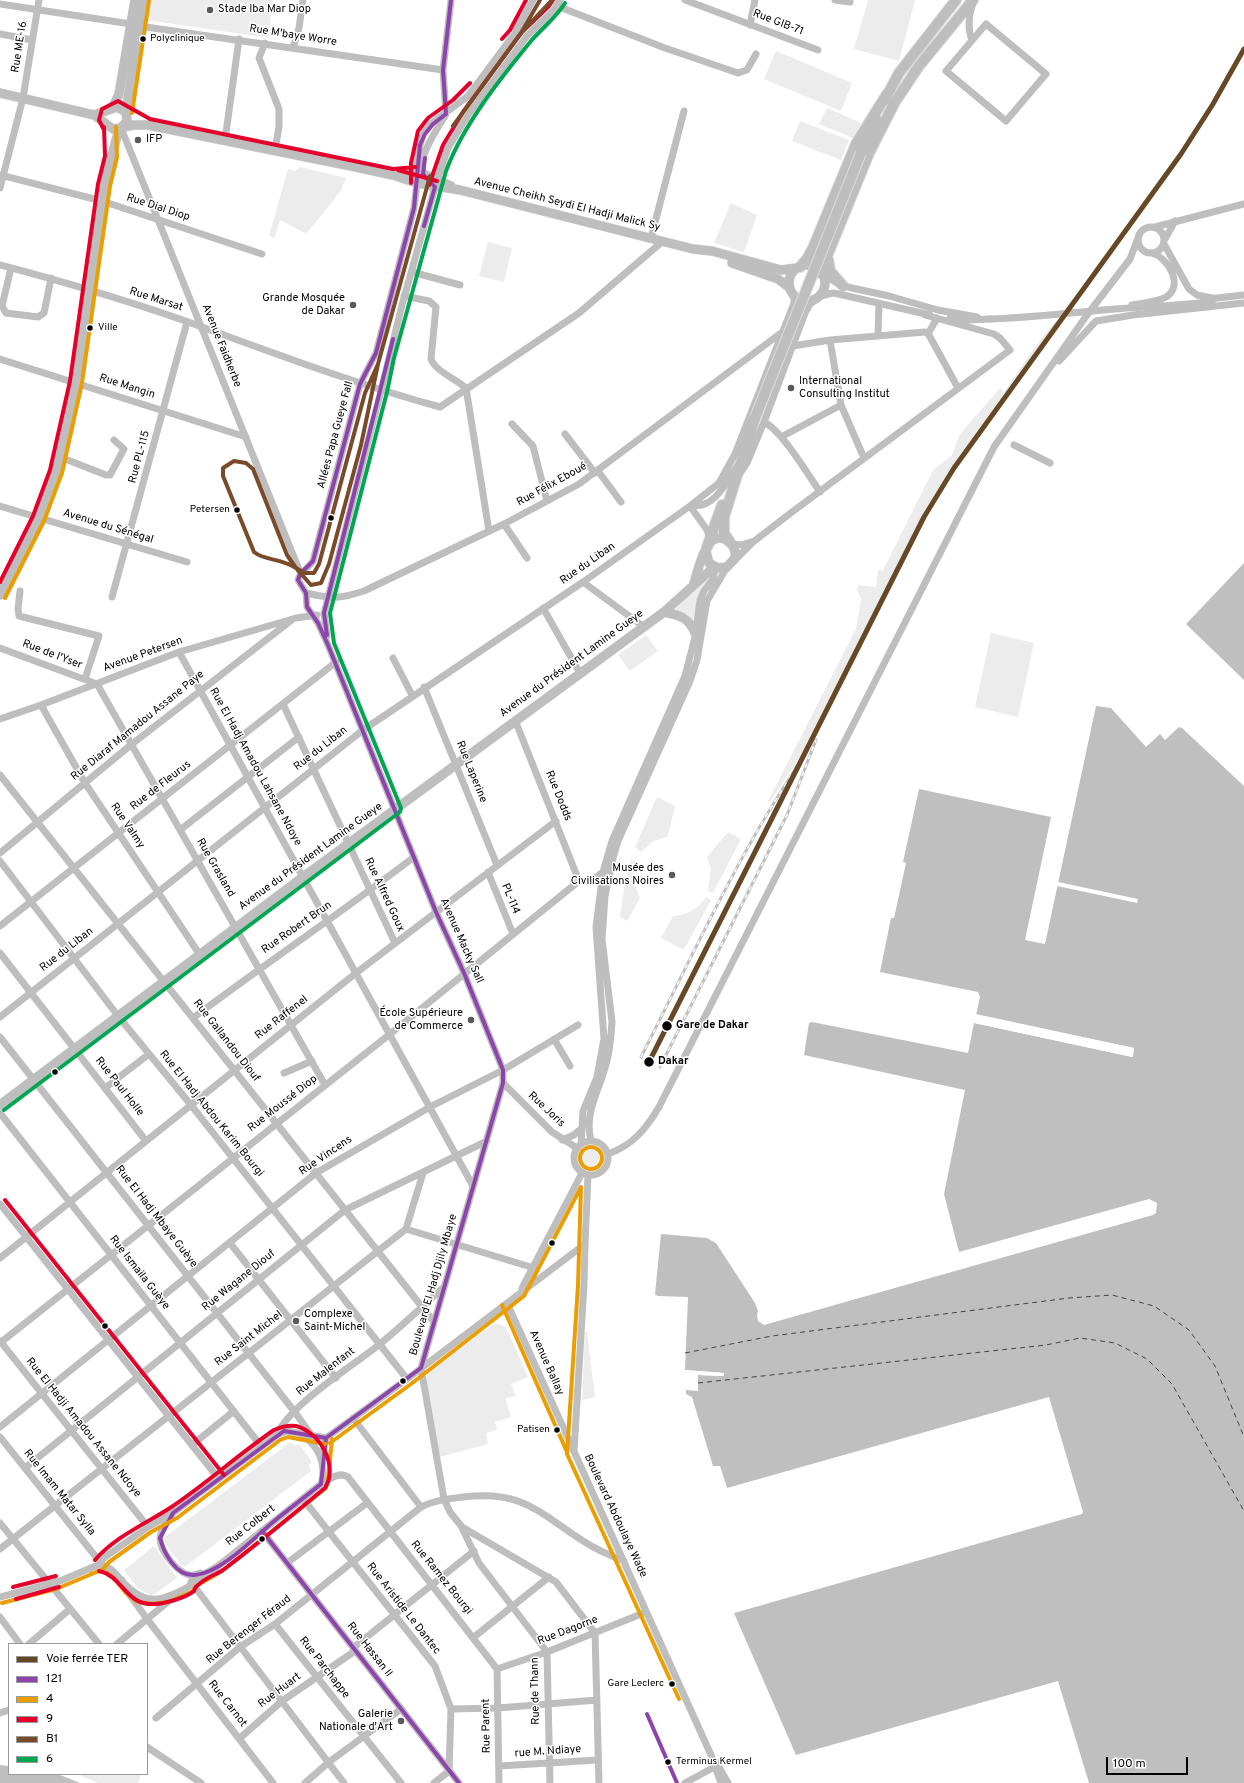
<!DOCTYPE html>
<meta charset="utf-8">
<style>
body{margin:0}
#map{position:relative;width:1244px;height:1783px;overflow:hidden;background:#fff;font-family:Overpass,sans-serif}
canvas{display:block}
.legend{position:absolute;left:8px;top:1643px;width:140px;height:132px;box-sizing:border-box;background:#fff;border:1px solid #999;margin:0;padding:5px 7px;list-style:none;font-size:12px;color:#000}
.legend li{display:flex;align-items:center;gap:8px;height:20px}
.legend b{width:20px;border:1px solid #999}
.scale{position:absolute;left:1106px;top:1757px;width:82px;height:18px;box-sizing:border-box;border:2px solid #000;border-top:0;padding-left:5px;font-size:12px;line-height:14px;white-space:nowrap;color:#000;-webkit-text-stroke:3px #fff;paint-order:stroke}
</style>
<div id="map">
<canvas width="1244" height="1783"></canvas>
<ul class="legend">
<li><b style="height:5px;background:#664827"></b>Voie ferrée TER</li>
<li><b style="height:5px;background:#8e44ad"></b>121</li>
<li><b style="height:5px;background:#eb9e00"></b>4</li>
<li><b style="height:5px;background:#e4002b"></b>9</li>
<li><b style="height:5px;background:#7a4b2a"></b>B1</li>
<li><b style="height:5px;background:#00a651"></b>6</li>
</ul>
<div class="scale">100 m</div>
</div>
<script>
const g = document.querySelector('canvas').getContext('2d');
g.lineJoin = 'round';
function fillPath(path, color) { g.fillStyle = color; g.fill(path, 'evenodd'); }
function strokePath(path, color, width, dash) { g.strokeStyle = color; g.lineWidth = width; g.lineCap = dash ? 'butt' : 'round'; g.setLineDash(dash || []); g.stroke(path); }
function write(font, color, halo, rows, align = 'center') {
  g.font = font + ' Overpass,sans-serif'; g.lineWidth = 3; g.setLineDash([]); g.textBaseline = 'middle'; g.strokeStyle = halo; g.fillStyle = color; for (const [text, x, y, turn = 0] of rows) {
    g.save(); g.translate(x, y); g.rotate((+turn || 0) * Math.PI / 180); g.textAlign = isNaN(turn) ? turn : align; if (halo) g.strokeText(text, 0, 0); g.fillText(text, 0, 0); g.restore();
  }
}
fillPath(new Path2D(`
 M151 0H272L269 38 147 20Z
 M868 0H915L899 61 854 49Z
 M776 51 852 83 841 111 764 79Z
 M827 108 861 123 853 138 819 124Z
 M800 121 849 140 841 160 792 141Z
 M300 167 346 178 340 192 306 234 280 220 274 238 269 236 288 169 295 171Z
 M731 203 757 215 744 252 714 243Z
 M488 242 512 248 504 282 479 276Z
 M1056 321H1058C1012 384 962 447 922 515L800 757 770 802 768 801 856 629 861 599 857 590 858 585 876 587 878 570H883L933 470 952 455 960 434 1000 388 1004 392C1021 368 1036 343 1056 321Z
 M710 573 711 576 697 598 693 622 687 614 674 611Z
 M991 633 1034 643 1018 717 975 707Z
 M646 635 658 651 630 671 618 655Z
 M657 797 675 806 668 836 652 842 641 852 635 847Z
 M728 832 741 839 713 893 708 891 711 868 707 857Z
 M631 860 635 862 632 879 640 898 627 921 620 917 624 889Z
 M706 897 711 900 685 948 682 949 661 938 673 916C687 915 698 909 706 897Z
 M583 1158a8 8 0 1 1 16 0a8 8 0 1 1-16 0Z
 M495 1323 506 1327 528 1377 511 1384 516 1396 505 1398 511 1417 495 1422 497 1430 486 1433 488 1444 440 1457 425 1383 428 1372Z
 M585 1332H587L595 1397 582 1400Z
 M289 1443H293L295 1446 299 1444 312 1462 309 1465 311 1471 186 1566H182L165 1544V1537Z
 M154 1546 177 1578 152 1596 138 1588 124 1570Z
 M82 1774H141L138 1783H98L81 1776Z`), '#ececec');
fillPath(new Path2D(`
 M1244 563V680L1186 624Z
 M1096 706 1111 708 1146 747 1160 734 1165 740 1179 727 1182 728 1244 786V1783H1089L1058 1681 796 1755 734 1613 1082 1514 1083 1512 1049 1397 727 1488 720 1466H713L692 1397 686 1394V1390H698V1375L724 1376V1373L685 1370 688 1297 657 1296 655 1294 661 1234 707 1238 716 1243 755 1303 758 1311 757 1315 758 1321 764 1325 1153 1215 1156 1213 1157 1203 1149 1199 959 1252 944 1194 965 1090 804 1055 809 1023 812 1022 968 1053 974 1023 1132 1057 1134 1048 976 1015 980 997 978 992 880 972 891 918H894L906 863 903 862 919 789 1051 817 1025 940 1045 944Z
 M0 1765 9 1766V1774H58L80 1783H0Z`), '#bfbfbf');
fillPath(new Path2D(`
 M1058 882 1138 899 1137 903 1057 886Z
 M976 1014 1134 1048 1133 1057 974 1023V1021L1131 1055 1132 1050 977 1017Z
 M685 1370 724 1373V1376L698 1375V1391L686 1390V1388L696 1389 698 1373 685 1372Z`), '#fff');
strokePath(new Path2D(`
 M685 1353 772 1336 1069 1298 1112 1295 1154 1306 1189 1330 1215 1366 1244 1437
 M698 1383 1046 1345 1080 1338 1115 1343 1147 1359 1172 1384 1244 1511`), '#444', 1, [5, 4]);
const major = new Path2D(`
 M0 93 94 115 113 129 121 128 127 121 126 112 117 107 94 115
 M113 107 119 94 135 0
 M126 112 143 0
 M123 127 134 125H148L351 166 393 175 417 183 460 190 693 249 712 251 781 270 797 268
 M399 175 423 174 451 186
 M732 263 778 279 790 288
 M789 283a18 18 0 1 1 36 0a18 18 0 1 1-36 0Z
 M694 583C698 571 701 554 709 544 720 530 738 544 735 558L727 567 718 568 709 563 706 551
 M0 595 39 518 56 472 62 447 76 382 104 185 119 129
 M664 612C680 615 689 618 695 633
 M0 1105 303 877 664 612 714 567`);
const highway = new Path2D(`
 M884 101 899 73 956 0
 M893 105 919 66 973 0
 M861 153 876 119
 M828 259 830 271 843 286
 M800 267 807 259 813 248 856 144 887 94
 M822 274 825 261 869 153 896 100
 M730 542 724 533V517L755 418
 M707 547 722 505`);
strokePath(major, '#dbdbdb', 10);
strokePath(highway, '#dbdbdb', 12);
strokePath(new Path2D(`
 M685 0 818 50
 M835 0 850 2
 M0 4 131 24
 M557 6 665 48 738 73 747 70 756 54
 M986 24 1046 74 1006 121 946 71Z
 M750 25 755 0
 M139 26 443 70
 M0 34 32 40
 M972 40C967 28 969 15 973 3
 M265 43 259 58 279 109V127L275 150
 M293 48 299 28 303 0
 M446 114 443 70 451 0
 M121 128 300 572
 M225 140 239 39
 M416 173 419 149 423 134 432 123 468 96 515 33 533 0
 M0 175 102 201 262 254
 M425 177C414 160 438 128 446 114
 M437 180 448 148 468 115 527 36 554 10 560 0
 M417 183 414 208 376 353 360 384 313 561C308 569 300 571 298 580L306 593 307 607 318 623 328 645 436 912 464 973 503 1070V1083L421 1368 444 1499 450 1512 462 1527 556 1582 595 1633 599 1783
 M0 188 23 98 39 0
 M1138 240a13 13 0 1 1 26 0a13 13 0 1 1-26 0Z
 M1155 227 1244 204
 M651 238 684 111
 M1165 239 1175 221
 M1164 244 1189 289 1197 295 1212 298
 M0 265C68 283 136 303 202 327 282 356 359 385 440 407L579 313 663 241
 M11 268 2 306 6 313 38 317 44 313 51 278
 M412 272 460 285
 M824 276 843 286 889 296 938 310 977 317
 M404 296 429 301 436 307 431 359C435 371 456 379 466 388L489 531
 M820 296 833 293 843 295 930 315
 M1208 299 1244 295
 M1132 305C1143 303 1157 302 1166 297 1184 286 1169 258 1152 253
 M1163 306 1212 302
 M950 318 968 320 990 319
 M928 334 937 318
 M878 335 879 304
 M830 340 841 405 864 458
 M793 346 830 340 925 332 929 335 958 388
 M0 359 246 437
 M1059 361 1096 321 1133 315 1244 303
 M764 422C782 431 807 473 820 492
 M512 424 533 446 547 501
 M565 434 595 473
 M781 437 841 405
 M1014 445 1050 463
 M60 457 106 475H110L124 449 114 440
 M598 471 621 502
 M741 472 747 463 764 422 805 313 810 304 818 298
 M692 505C714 510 727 481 737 466
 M0 506 187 562
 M690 506 707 530 710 538
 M504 524 527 558
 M732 544 741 545 751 542
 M734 561 753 542 792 512 1010 350 1000 338 994 334 925 315
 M583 582 644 627
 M20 591 18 609 19 616 99 636 85 679
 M306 593C332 599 339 599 364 591L504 524 579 484 781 333
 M112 597 187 322
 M543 608 580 673
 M327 636 324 613 381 391 402 305 435 187 432 184
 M0 648 97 684 325 1085
 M179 652 473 1186
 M393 658 412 695
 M424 687 497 865
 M283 704 395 943
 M41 705 85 783 200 955
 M0 719 41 705 179 652 296 618 317 615
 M515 720 579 881
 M0 775 434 1322
 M180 830 299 737
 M0 853 132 744 293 619
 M0 861 118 1016 191 1105 407 1379
 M488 872 513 934
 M579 881H591L603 872
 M0 926 336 662
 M0 953 146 1141
 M0 1017 363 730 583 582 690 506 719 483 735 454 794 303V296
 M193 1018C266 963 341 913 414 857
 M0 1037 294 1411 312 1436
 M554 1039 570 1066
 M284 1073 312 1061
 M503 1083 552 1132 577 1148
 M105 1088 149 1054
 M0 1113 261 1446
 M562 1140 574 1135 581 1129
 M574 1158a17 17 0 1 1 34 0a17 17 0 1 1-34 0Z
 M591 1141C584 1114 598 1093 605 1068 610 1053 611 1037 612 1022L602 939 605 896 613 858 618 841 690 681 697 660 707 601 727 567
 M581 1144 583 1111 597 1077 604 1039 596 927 603 872 612 841 685 676 695 637 700 600 704 591 713 579 715 568
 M608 1154C633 1145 646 1129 659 1107L994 447 1087 315 1130 259 1138 238
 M0 1204 219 1479
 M406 1229 534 1268
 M406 1229 423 1173
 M230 1243 336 1378
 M0 1258 356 973 556 821
 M522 1288 582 1173
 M507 1303 711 1755 721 1783
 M0 1341 148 1527
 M0 1343 390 1034 579 881
 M353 1418 421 1507
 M0 1427 316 1173 430 1107 503 1070 578 1025
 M277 1435C288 1406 354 1365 380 1344 402 1326 423 1306 444 1287
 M302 1435C319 1446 327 1465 321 1484
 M0 1437 100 1562
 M326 1438 407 1379 585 1244
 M192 1445 234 1411
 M574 1451 584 1285 585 1244 588 1175
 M322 1458 326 1438
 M25 1468 345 1210 487 1141
 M303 1499 435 1666 451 1709 449 1771 434 1783
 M173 1513C168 1521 160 1530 160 1539 160 1551 177 1572 189 1575 193 1576 197 1574 201 1573
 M0 1523 99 1644
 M462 1528 479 1563 547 1652 550 1783
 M262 1531 459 1783
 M0 1549 406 1229
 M287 1563 367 1503
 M98 1565C111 1566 114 1572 122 1581 146 1607 161 1602 190 1586L191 1582
 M122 1580 129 1594 147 1619 273 1783
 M191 1582 218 1566 321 1484C330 1479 339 1471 348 1477L497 1669
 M191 1582 344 1783
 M0 1597 60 1581 98 1565 105 1557 148 1527 173 1513 277 1435 287 1431 326 1438
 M0 1617 20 1644
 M275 1624 401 1783
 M474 1637 549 1577
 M29 1644 70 1609
 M117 1644 176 1595
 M353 1648 474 1551
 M497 1669 547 1652 646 1612
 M497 1669 499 1783
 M451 1709 498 1708 597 1700
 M0 1713 9 1710
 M156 1718 240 1647 275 1624 421 1507C435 1500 448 1499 463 1497 526 1490 539 1514 588 1544 599 1551 612 1556 624 1561
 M240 1738 282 1701 355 1651
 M147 1747 201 1783
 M716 1762 728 1783
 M499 1766 598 1760
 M305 1783 329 1762 401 1709
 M685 1783 718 1765`), '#bebebe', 7);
strokePath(major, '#bebebe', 9);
strokePath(highway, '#bebebe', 10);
const rail = new Path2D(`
 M641 1057C692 957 739 852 802 759
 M660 1067 787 815 816 740`);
strokePath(rail, '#bebebe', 3);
strokePath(rail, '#fff', 1.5, [4.5]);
const highwayBridge = new Path2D(`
 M755 418 861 153`);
strokePath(highwayBridge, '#dbdbdb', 12, []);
strokePath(new Path2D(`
 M990 319C1048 317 1105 308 1163 306`), '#bebebe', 7);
strokePath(highwayBridge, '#bebebe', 10);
strokePath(new Path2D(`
 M446 114 443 70 451 0
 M424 226 435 187 423 174 425 158
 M327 635 324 613 393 339
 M421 1368 503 1083V1070L464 973 436 912 328 645 318 623 307 607 306 593 298 580 300 574 313 561 360 384 376 353 414 208 420 145 425 134 433 124 446 114
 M284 1431 326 1438 321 1484C305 1497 289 1509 273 1522 253 1539 222 1572 195 1575 176 1577 164 1553 160 1538L173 1513Z
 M326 1438 421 1368
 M262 1531 459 1783
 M647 1714 677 1783`), '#8e44ad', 4);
strokePath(new Path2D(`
 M132 113 149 1
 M5 598 44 521 62 473 82 383 110 186 117 157 116 127
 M580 1158a11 11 0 1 1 22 0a11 11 0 1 1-22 0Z
 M502 1305 567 1452
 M330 1443 411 1384 524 1296 581 1187 578 1285 567 1454 679 1699
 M91 1574 102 1570 109 1562 151 1532 177 1518 280 1440 288 1437 325 1444
 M2 1603 56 1589 99 1571 107 1573 113 1577 126 1593 136 1601 150 1604 169 1602 193 1591 196 1586 222 1571 326 1488 328 1479 332 1439`), '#eb9e00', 4);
strokePath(new Path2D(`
 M502 39 510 30 526 0
 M103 128 99 120 102 109 118 101 150 119 393 169 415 167
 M398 170 437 181
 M411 183V163L418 131 428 118 453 100 470 83
 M429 185 443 145 463 112 522 32 549 6 553 0
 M0 582 33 516 50 470 70 381 98 184 105 156 104 127
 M5 1200 224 1475
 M95 1560C115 1537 145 1524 170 1508 206 1484 239 1454 274 1430 281 1427 288 1425 296 1426 320 1432 339 1466 325 1488 291 1516 258 1544 223 1570 215 1575 203 1579 197 1586 195 1587 195 1589 194 1591 186 1598 161 1605 151 1604 126 1604 121 1575 99 1571
 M13 1587 56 1576
 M16 1599 59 1587`), '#e4002b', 4);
strokePath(new Path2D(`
 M521 33 540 0
 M521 33 552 0
 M453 126 521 33
 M453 126 521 33
 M378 364 430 176
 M378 364 430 176
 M234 461 246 463 253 469 287 555 296 568C281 558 265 561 254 552L223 476V468Z
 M296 568 305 573H314L319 564 365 393 378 364
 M296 568 311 585 321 583 329 564 361 445 378 364`), '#7a4b2a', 4);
strokePath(new Path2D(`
 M4 1110 400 812 401 808 334 643 330 613 387 392 394 358 446 171C463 125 500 79 531 41 542 28 556 18 565 3`), '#00a651', 4);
strokePath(new Path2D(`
 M649 1062 924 517 954 468 1181 154 1213 104 1244 49`), '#664827', 5);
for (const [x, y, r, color] of [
 [210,10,4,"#595959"],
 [143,39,3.5,"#000"],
 [138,140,4,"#595959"],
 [353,305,4,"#595959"],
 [90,328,3.5,"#000"],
 [791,388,4,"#595959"],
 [237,510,3.5,"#000"],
 [331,518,3.5,"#000"],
 [672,875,4,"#595959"],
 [471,1020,4,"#595959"],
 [667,1026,5.5,"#000"],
 [649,1062,5.5,"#000"],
 [55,1072,3.5,"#000"],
 [552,1243,3.5,"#000"],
 [296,1321,4,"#595959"],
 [105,1326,3.5,"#000"],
 [403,1381,3.5,"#000"],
 [557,1430,3.5,"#000"],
 [262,1539,3.5,"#000"],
 [672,1684,3.5,"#000"],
 [401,1721,4,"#595959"],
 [668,1762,3.5,"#000"]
]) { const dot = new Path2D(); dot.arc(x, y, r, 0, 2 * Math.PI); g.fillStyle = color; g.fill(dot); strokePath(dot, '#fff', 1.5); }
write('10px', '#000', '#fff', [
 ["Polyclinique",150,39],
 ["Ville",98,328],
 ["Petersen",230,510,"right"],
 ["Patisen",550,1430,"right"],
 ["Gare Leclerc",664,1684,"right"],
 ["Terminus Kermel",676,1762]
], 'left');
write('11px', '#000', '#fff', [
 ["Stade Iba Mar Diop",218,10],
 ["IFP",146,140],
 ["Grande Mosquée",345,299,"right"],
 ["de Dakar",345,312,"right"],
 ["International",799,382],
 ["Consulting Institut",799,395],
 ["Musée des",664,869,"right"],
 ["Civilisations Noires",664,882,"right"],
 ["École Supérieure",463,1014,"right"],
 ["de Commerce",463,1027,"right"],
 ["Complexe",304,1315],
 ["Saint-Michel",304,1328],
 ["Galerie",393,1715,"right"],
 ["Nationale d'Art",393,1728,"right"]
], 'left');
write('11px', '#000', '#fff', [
 ["Rue GIB-71",778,23,21],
 ["Rue M'baye Worre",293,36,9],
 ["Rue ME-16",20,47,-81],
 ["Avenue Cheikh Seydi El Hadji Malick Sy",567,205,14],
 ["Rue Dial Diop",158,208,18],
 ["Rue Marsat",156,300,18],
 ["Avenue Faidherbe",221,346,68],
 ["Rue Mangin",127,387,18],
 ["Allées Papa Gueye Fall",336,435,-75],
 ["Rue PL-115",140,457,-75],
 ["Rue Félix Eboué",552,485,-29],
 ["Avenue du Sénégal",108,527,17],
 ["Rue du Liban",588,564,-35],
 ["Rue de l'Yser",52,655,21],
 ["Avenue Petersen",143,655,-20],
 ["Avenue du Président Lamine Gueye",572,664,-36],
 ["Rue Diaraf Mamadou Assane Paye",138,726,-39],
 ["Rue du Liban",321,749,-38],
 ["Rue El Hadj Amadou Lahsane Ndoye",255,767,61],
 ["Rue Laperine",471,772,68],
 ["Rue de Fleurus",161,786,-38],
 ["Rue Dodds",558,796,68],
 ["Rue Valmy",127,826,56],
 ["Avenue du Président Lamine Gueye",311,857,-36],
 ["Rue Grasland",215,868,60],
 ["Rue Alfred Goux",384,895,65],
 ["PL-114",510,899,68],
 ["Rue Robert Brun",297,928,-35],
 ["Avenue Macky Sall",461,941,66],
 ["Rue du Liban",67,950,-38],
 ["Rue Raffenel",282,1018,-38],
 ["Rue Gallandou Diouf",226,1041,52],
 ["Rue Paul Holle",119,1087,52],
 ["Rue Moussé Diop",283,1104,-38],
 ["Rue Joris",546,1110,43],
 ["Rue El Hadj Abdou Karim Bourgi",211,1114,51],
 ["Rue Vincens",326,1156,-34],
 ["Rue El Hadj Mbaye Guèye",156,1217,52],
 ["Rue Ismaila Guèye",139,1273,52],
 ["Rue Wagane Diouf",239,1281,-39],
 ["Boulevard El Hadj Djily Mbaye",434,1285,-74],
 ["Rue Saint Michel",249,1339,-38],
 ["Avenue Ballay",546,1363,66],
 ["Rue Malenfant",326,1372,-38],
 ["Rue El Hadji Amadou Assane Ndoye",83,1428,51],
 ["Rue Imam Matar Sylla",59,1493,51],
 ["Boulevard Abdoulaye Wade",615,1516,65],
 ["Rue Colbert",251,1526,-38],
 ["Rue Ramez Bourgi",441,1578,51],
 ["Rue Aristide Le Dantec",403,1609,52],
 ["Rue Berenger Féraud",249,1630,-38],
 ["Rue Dagorne",568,1631,-21],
 ["Rue Hassan ll",369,1650,52],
 ["Rue Parchappe",324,1668,52],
 ["Rue Huart",280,1691,-37],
 ["Rue de Thann",536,1691,-91],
 ["Rue Carnot",227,1704,52],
 ["Rue Parent",487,1726,-91],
 ["rue M. Ndiaye",548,1752,-4]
]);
write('bold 11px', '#000', '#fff', [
 ["Gare de Dakar",676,1026],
 ["Dakar",658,1062]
], 'left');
</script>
